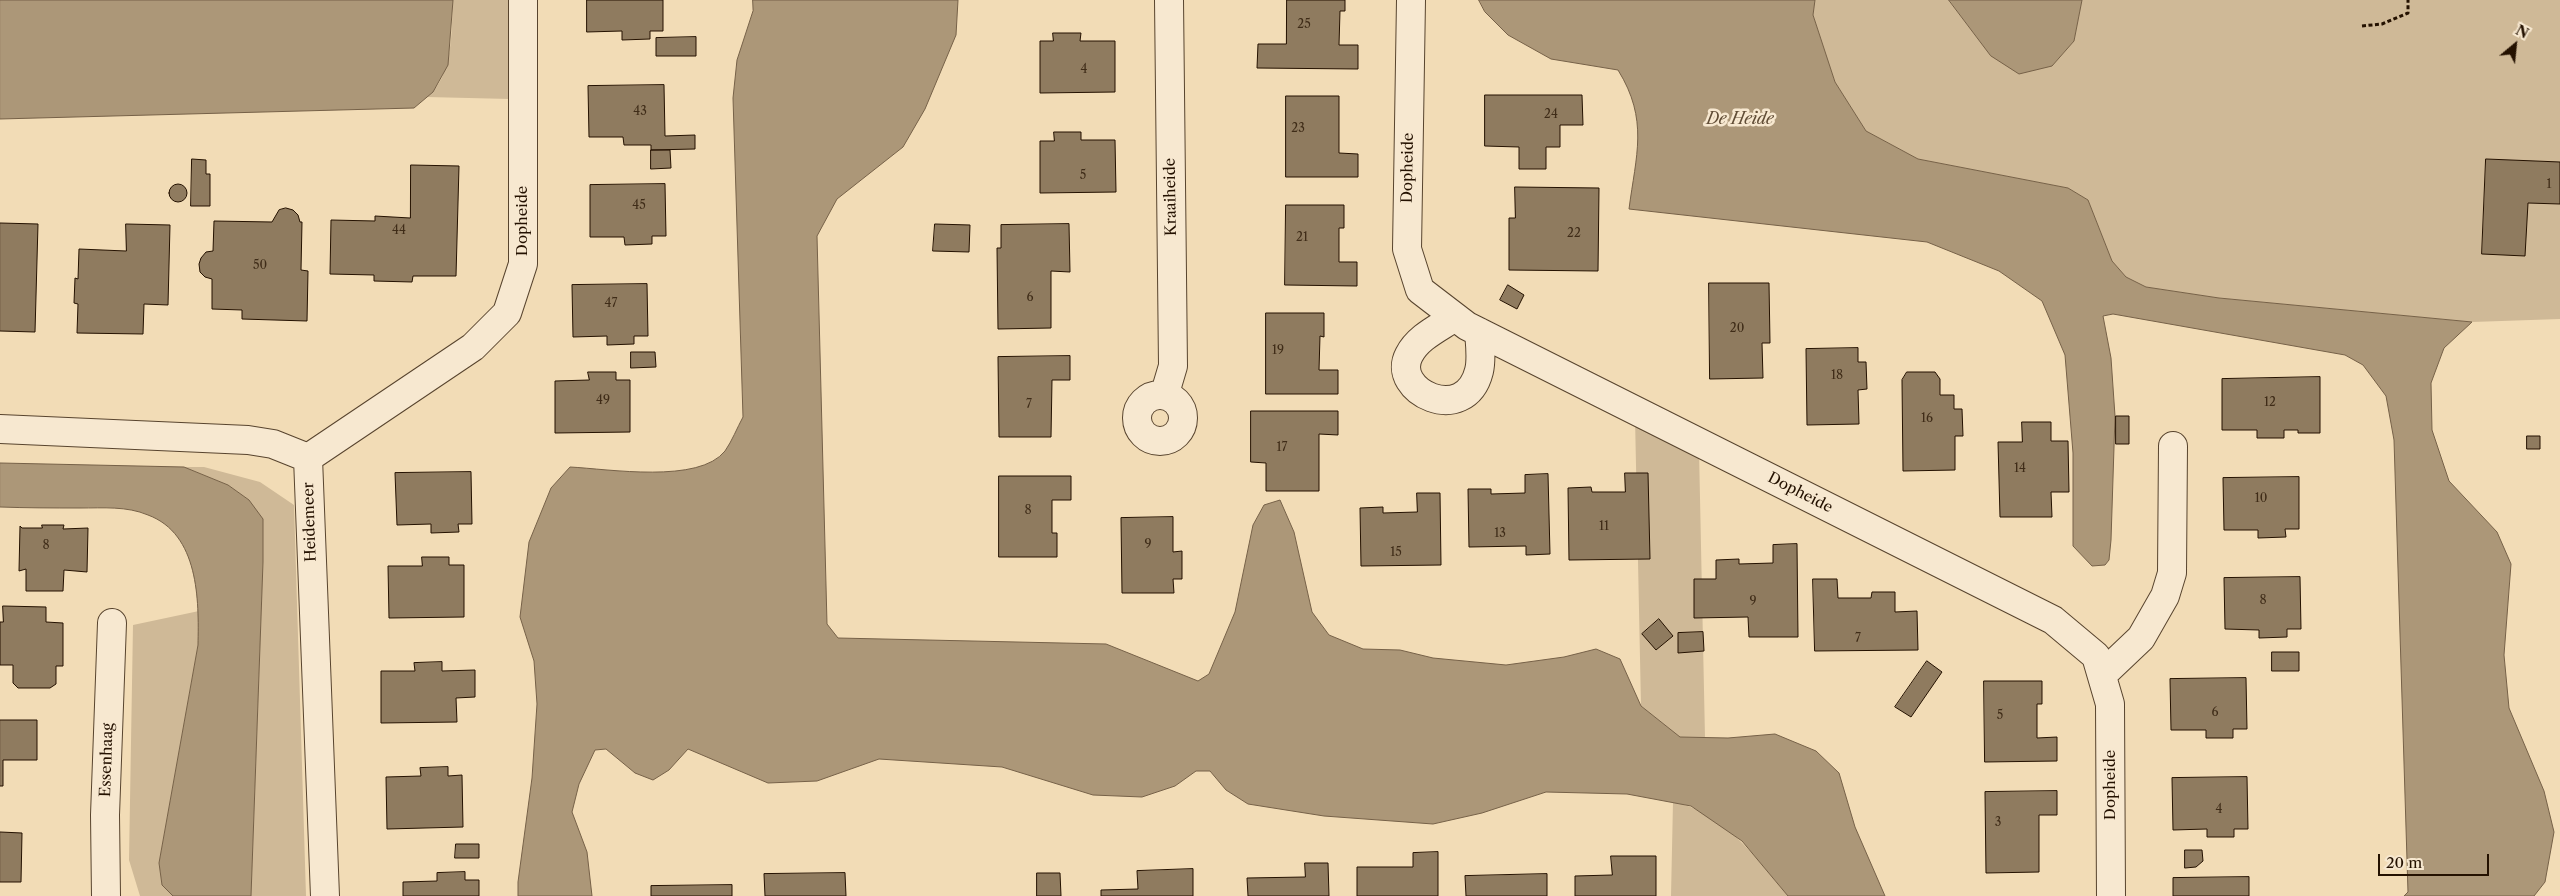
<!DOCTYPE html>
<style>
body{margin:0}
#map{position:relative;width:2560px;height:896px;overflow:hidden;background:#f2dcb6;font-family:"Libre Caslon Text",serif}
canvas{display:block}
.north{position:absolute;left:2490px;top:20px;width:50px;height:50px;-webkit-text-stroke:4px #f7e8d0;paint-order:stroke;rotate:28deg;font-size:14px;font-weight:700;line-height:20px;text-align:center;color:#241100}
.north::after{content:'';display:block;margin:auto;width:18px;height:22px;background:#241100;clip-path:polygon(50% 0,100% 100%,50% 72%,0 100%)}
.scale{position:absolute;left:2378px;top:854px;width:111px;height:22px;box-sizing:border-box;border:2px solid #241100;border-top:0;padding-left:6px;font-size:15px;line-height:18px;white-space:nowrap;color:#241100;-webkit-text-stroke:4px #f7e8d0;paint-order:stroke}
</style>
<div id="map">
<canvas width="2560" height="896"></canvas>
<div class="north">N</div>
<div class="scale">20 m</div>
</div>
<script>
const g = document.querySelector('canvas').getContext('2d');
g.lineJoin = 'round';
function fillPath(path, color) { g.fillStyle = color; g.fill(path, 'evenodd'); }
function strokePath(path, color, width, dash) { g.strokeStyle = color; g.lineWidth = width; g.lineCap = dash ? 'butt' : 'round'; g.setLineDash(dash || []); g.stroke(path); }
function write(font, color, halo, rows, align = 'center') {
  g.font = font + ' "Libre Caslon Text",serif'; g.lineWidth = 5; g.setLineDash([]); g.textBaseline = 'middle'; g.strokeStyle = halo; g.fillStyle = color; for (const [text, x, y, turn = 0] of rows) {
    g.save(); g.translate(x, y); g.rotate((+turn || 0) * Math.PI / 180); g.textAlign = isNaN(turn) ? turn : align; if (halo) g.strokeText(text, 0, 0); g.fillText(text, 0, 0); g.restore();
  }
}
fillPath(new Path2D(`
 M453 0H509L510 99 427 97C454 75 451 32 453 0Z
 M1815 0H1949L1961 14 2052 66 2074 41 2082 0H2560V319L2472 322 2219 298 2146 287 2126 277 2112 261 2088 200 2068 188 1918 159 1866 131 1835 82 1813 15Z
 M1635 417 1699 450 1705 738H1681L1641 706Z
 M184 467H204L260 482 294 505 306 896H251L263 562 249 500 228 485Z
 M199 611 198 645 159 863 162 885 173 896H140L129 860 133 625Z
 M1673 802C1724 812 1756 858 1788 896H1671Z`), '#cfb997');
const water = new Path2D(`
 M0 0H453L448 65 433 92 414 108 0 119Z
 M753 0H958L956 35 925 109 903 147 837 199 817 236 827 624 838 638 1106 644 1198 681 1209 674 1235 612 1253 525 1264 505 1280 500 1294 532 1312 612 1329 635 1363 649 1400 650 1433 658 1506 665 1564 657 1596 649 1620 659 1641 706 1680 737 1728 738 1775 734 1816 751 1839 773 1855 827 1885 896H1788L1742 841 1691 806 1627 794 1546 792 1482 813 1433 824 1324 816 1248 804 1226 790 1210 771H1196L1175 786 1142 797 1093 795 1002 767 879 759 817 781 768 783 688 749 669 770 653 780 635 773 606 749 595 750 579 784 572 812 587 852 592 896H518V882L532 778 537 704 534 661 520 617 529 542 551 488 570 467C609 469 699 484 725 451 732 441 737 428 743 417L733 98 737 60 753 11Z
 M1479 0H1815L1813 15 1835 82 1866 131 1918 159 2068 188 2088 200 2112 261 2126 277 2146 287 2219 298 2472 322 2444 348 2431 383 2432 430 2449 481 2497 532 2511 564 2504 655 2509 708 2544 791 2554 832 2545 882 2534 896H2404L2408 892 2394 440 2386 396 2363 365 2345 355 2113 314 2103 316 2111 358 2115 416 2111 540 2109 560 2105 565 2092 566 2073 546V453L2065 355 2042 301 1999 271 1927 242 1629 209C1636 155 1649 120 1618 70L1551 59 1508 35 1485 12Z
 M1949 0H2082L2074 41 2052 66 2019 74 1991 56Z
 M0 463 184 467 228 485 249 500 263 519V562L251 896H173L162 885 159 863 198 645C199 600 199 534 148 515 127 506 103 508 80 508 53 508 27 508 0 507Z`);
fillPath(water, '#ac9778');
strokePath(water, '#766148', 1);
const building = new Path2D(`
 M587 0H663V31H650V39L622 40V31L587 32Z
 M1287 0H1345V11H1340L1339 45H1358V69L1257 68 1258 44H1286Z
 M1053 33H1081L1080 41H1115V92L1040 93V41H1053Z
 M696 37V56H656V38Z
 M664 85 665 136 695 135V149L651 150V145H624L623 137H589L588 86Z
 M1485 95H1582L1583 125H1560V147H1546V169H1519V147L1485 146Z
 M1286 96H1339V153L1358 154V177H1286Z
 M1054 132H1081V140H1115L1116 192 1040 193V141H1054Z
 M651 150H670L671 168 651 169Z
 M192 159 206 160V174H210V206H191Z
 M2486 159 2560 162V204L2528 203 2525 256 2482 254Z
 M411 165 459 166 456 276H413L412 282 374 281V275L330 274 331 220 375 221V216L410 218Z
 M169 193a9 9 0 1 1 18 0a9 9 0 1 1-18 0Z
 M665 184 666 236H652V244L625 245 624 237H590V185Z
 M1515 187 1599 188 1598 271 1509 270V218H1515Z
 M1286 205H1344V228H1339V262H1357V286L1285 285Z
 M286 208 293 210 298 215 300 222H302L301 270 308 271 307 321 242 319V310L212 309V279L205 277 200 272 199 264 201 258 206 252 213 251 214 221 272 222 279 210Z
 M0 223 38 224 35 332 0 331Z
 M126 224 170 225 168 305 144 304 143 334 77 333 78 304 74 303 75 278 78 279 79 249 126 251Z
 M935 224 970 225 969 252 933 251Z
 M1069 224 1070 272 1051 271V328L998 329 997 248H1001V225Z
 M1709 283H1769L1770 343H1762L1763 378 1710 379Z
 M647 284 648 336H634V344L607 345V336L573 337 572 285Z
 M1508 285 1524 295 1517 309 1500 300Z
 M1266 313H1324V337L1320 336 1319 370H1338V394H1266Z
 M1858 348V362H1866L1867 389 1858 390 1859 424 1807 425 1806 349Z
 M631 352H655L656 367 631 368Z
 M1070 356V380H1052L1051 437H999L998 357Z
 M588 372H616V380H630V432L555 433V381L589 380Z
 M1907 372H1935L1940 379V395H1954V409H1962L1963 436H1955V470L1903 471 1902 380Z
 M2320 377V433H2298V430H2284V438H2257V430H2222V379Z
 M1251 411H1338V435L1319 434V491H1266V463L1251 462Z
 M2116 416H2129V444H2116Z
 M2022 422H2051V441H2068L2069 492H2051L2052 517H2000L1998 442H2022Z
 M2527 436H2540V449H2527Z
 M471 472 472 524H458L459 532 431 533V524L397 525 395 473Z
 M1625 473H1648L1650 559 1569 560 1568 488 1591 487 1592 492H1625Z
 M1548 474 1550 554 1526 555V546L1469 547 1468 489H1491V494L1525 493V475Z
 M999 476H1071V500H1052V533H1057V557H999Z
 M2299 477V529H2285L2286 537 2258 538V530H2224L2223 478Z
 M1417 493H1440L1441 565 1361 566 1360 508 1383 507V513L1417 512Z
 M1173 517V552L1182 551V579H1173L1174 593H1122L1121 518Z
 M42 525H64L63 529 88 528 87 572 64 570 63 591H26V569L19 571 20 526 22 528H42Z
 M1797 544 1798 637H1749L1748 617 1694 618V579H1716V560L1739 559V564L1773 563V545Z
 M422 557H449V565H464V617L389 618 388 566H422Z
 M2300 577 2301 629H2287V637L2259 638V630L2225 629 2224 578Z
 M1813 579H1837L1838 598H1871L1872 592H1895V612L1917 611 1918 650 1815 651Z
 M3 606 46 607V622L63 623V666H56V684L50 688H18L13 683V665H0V622H3Z
 M1659 619 1673 636 1656 650 1642 634Z
 M1703 632 1704 651 1678 653V633Z
 M2272 652H2299V671H2272Z
 M1927 661 1942 672 1911 717 1895 707Z
 M442 662V671L475 670V697L456 698 457 722 381 723V671H415L414 663Z
 M2246 678 2247 729H2233V738H2206V730H2171L2170 679Z
 M1984 681H2042V704H2037V738L2057 737V761L1985 762Z
 M0 720H37V760H3V786H0Z
 M448 767V776L462 775 463 827 387 829 386 777 421 776 420 768Z
 M2247 777 2248 829H2234V837H2207V829L2173 830 2172 778Z
 M2057 791V815H2039V872L1986 873 1985 792Z
 M0 832 22 833 21 882H0Z
 M456 844H479V858H455Z
 M2185 850H2202L2203 861 2196 867 2185 868Z
 M1438 852V896H1357V867H1413V853Z
 M1611 856H1656V896H1575V876L1612 875Z
 M1305 863H1328L1329 896H1248L1247 878 1305 877Z
 M1193 869V896H1101V890L1138 889 1137 871Z
 M465 872V880H479V896H403V882L437 881V873Z
 M845 873 846 896H765L764 874Z
 M1037 873H1060L1061 896H1037Z
 M1547 874V896H1466L1465 876Z
 M2249 877V896H2173V878Z
 M732 885V896H651V886Z`);
fillPath(building, '#8f7b5f');
strokePath(building, '#241100', 1);
const minor = new Path2D(`
 M1411 0 1407 249 1420 290 1467 326 1479 332 2053 620 2096 656 2110 704 2111 896
 M1455 317C1439 328 1418 337 1409 355 1390 391 1465 427 1479 371 1482 359 1480 344 1479 332
 M1165 393 1173 366 1169 0
 M1137 418a23 23 0 1 1 46 0a23 23 0 1 1-46 0Z
 M0 429 248 440 273 444 308 458 325 896
 M308 458 473 347 507 313 523 264V0
 M2102 675 2141 638 2165 596 2172 573 2173 446
 M106 896 105 815 112 623`);
strokePath(minor, '#58442e', 30);
strokePath(new Path2D(`
 M2362 26 2382 24 2408 13V0`), '#241100', 3, [4, 2.5]);
strokePath(minor, '#f7e8d0', 28);
write('12px', '#3f2c18', null, [
 ["25",1304,25],
 ["4",1084,70],
 ["43",640,112],
 ["24",1551,115],
 ["23",1298,129],
 ["5",1083,176],
 ["1",2549,185],
 ["45",639,206],
 ["44",399,231],
 ["22",1574,234],
 ["21",1302,238],
 ["50",260,266],
 ["6",1030,298],
 ["47",611,304],
 ["20",1737,329],
 ["19",1278,351],
 ["18",1837,376],
 ["49",603,401],
 ["12",2270,403],
 ["7",1029,405],
 ["16",1927,419],
 ["17",1282,448],
 ["14",2020,469],
 ["10",2261,499],
 ["8",1028,511],
 ["11",1604,527],
 ["13",1500,534],
 ["9",1148,545],
 ["8",46,546],
 ["15",1396,553],
 ["8",2263,601],
 ["9",1753,602],
 ["7",1858,639],
 ["6",2215,713],
 ["5",2000,716],
 ["4",2219,810],
 ["3",1998,823]
]);
write('15px', '#241100', '#f7e8d0', [
 ["Dopheide",1408,168,-89],
 ["Kraaiheide",1171,197,-91],
 ["Dopheide",523,221,-90],
 ["Dopheide",1800,493,27],
 ["Heidemeer",310,522,-92],
 ["Essenhaag",107,760,-88],
 ["Dopheide",2111,785,-90]
]);
write('italic 16px', '#614d36', '#f7e8d0', [
 ["De Heide",1740,119]
]);
</script>
